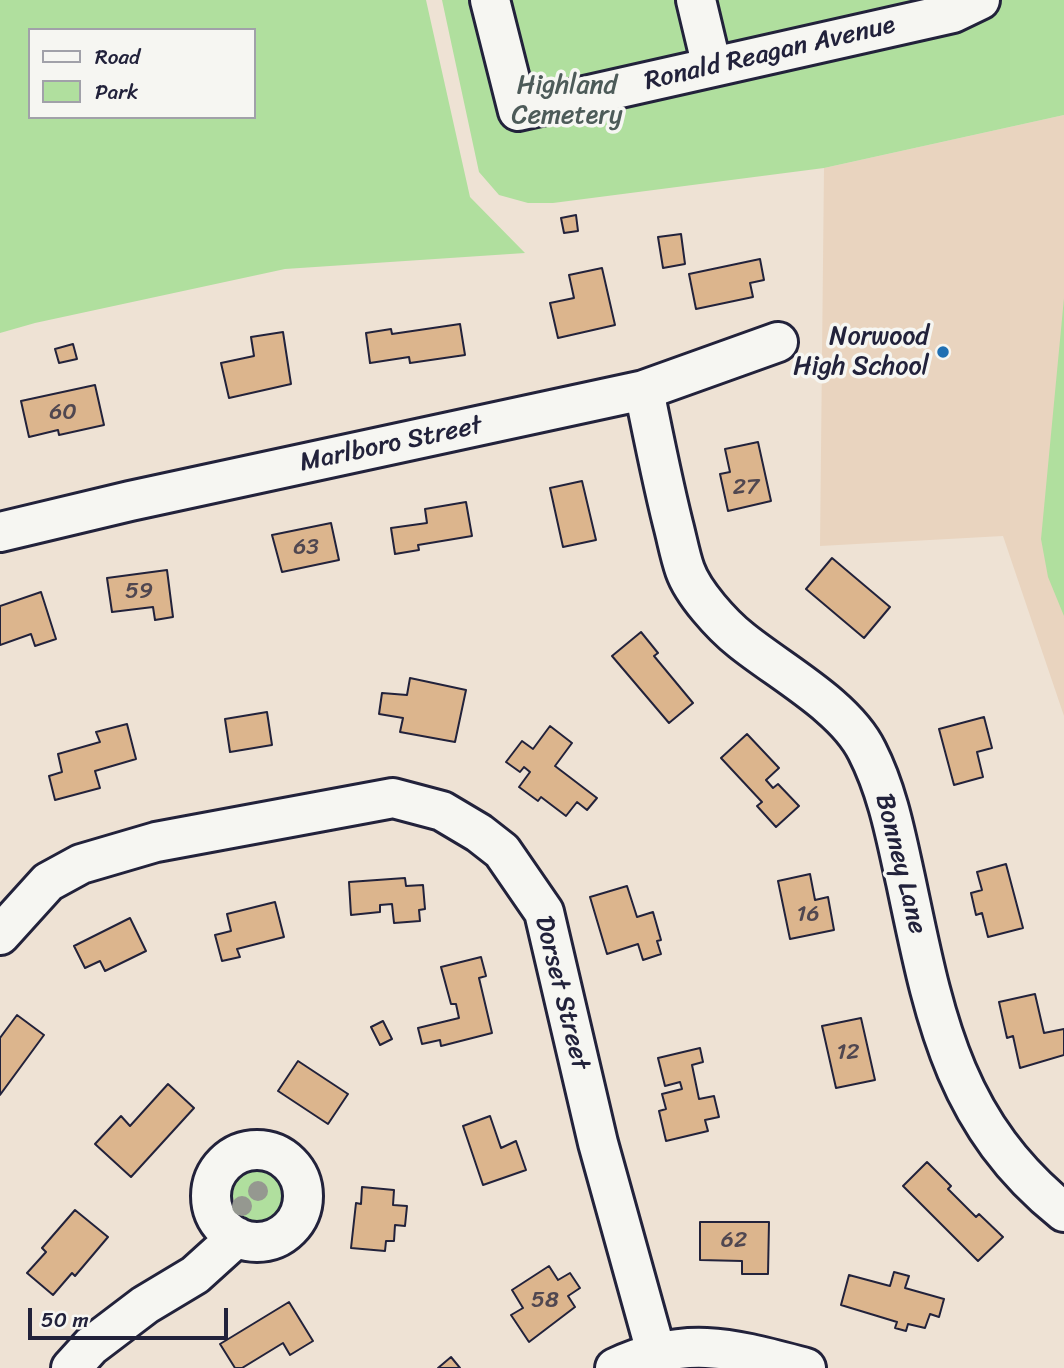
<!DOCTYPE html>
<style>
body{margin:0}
#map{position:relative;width:1064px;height:1368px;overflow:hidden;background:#eee2d4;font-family:Sriracha,sans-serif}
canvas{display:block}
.legend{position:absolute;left:28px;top:28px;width:228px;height:91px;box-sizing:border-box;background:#f6f6f2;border:2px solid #a1a1a9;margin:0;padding:9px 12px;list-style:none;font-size:21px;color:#22223b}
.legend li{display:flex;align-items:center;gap:14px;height:35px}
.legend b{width:35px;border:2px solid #a1a1a9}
.scale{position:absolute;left:28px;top:1308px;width:200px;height:32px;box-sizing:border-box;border:4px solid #22223b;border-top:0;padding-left:9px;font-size:21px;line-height:24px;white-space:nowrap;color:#22223b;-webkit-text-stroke:5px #f6f6f2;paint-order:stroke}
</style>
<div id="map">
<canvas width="1064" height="1368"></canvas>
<ul class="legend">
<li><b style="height:9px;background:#f6f6f2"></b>Road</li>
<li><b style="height:19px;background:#b0df9e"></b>Park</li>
</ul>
<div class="scale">50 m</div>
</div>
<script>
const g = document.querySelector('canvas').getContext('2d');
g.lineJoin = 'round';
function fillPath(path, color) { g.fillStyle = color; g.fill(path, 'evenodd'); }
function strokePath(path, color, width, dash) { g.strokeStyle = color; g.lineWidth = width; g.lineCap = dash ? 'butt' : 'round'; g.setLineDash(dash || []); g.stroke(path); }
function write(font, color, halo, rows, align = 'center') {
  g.font = font + ' Sriracha,sans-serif'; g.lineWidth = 7; g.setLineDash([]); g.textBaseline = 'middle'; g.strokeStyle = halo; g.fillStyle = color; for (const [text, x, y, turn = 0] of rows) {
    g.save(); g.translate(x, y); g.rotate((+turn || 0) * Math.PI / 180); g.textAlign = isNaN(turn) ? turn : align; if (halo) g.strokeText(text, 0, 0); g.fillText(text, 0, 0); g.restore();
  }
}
fillPath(new Path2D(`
 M1064 115V716L1003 536 820 546 824 168Z`), '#e9d4bf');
fillPath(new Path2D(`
 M0 0H426L470 197 525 253 285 269 35 323 0 333ZM30 30H254V117H30Z
 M442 0H1064V115L824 168 553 203H528L499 195 479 172Z
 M1064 298V616L1048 577 1041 539Z
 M233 1195a27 27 0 1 1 54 0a27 27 0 1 1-54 0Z`), '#b0df9e');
const building = new Path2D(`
 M576 215 578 231 564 233 561 218Z
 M681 234 685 264 663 268 658 237Z
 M760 259 764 280 750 283 753 297 696 309 689 274Z
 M602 268 615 325 558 338 550 303 574 298 569 275Z
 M460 324 465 355 410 363 409 357 370 363 366 333 391 329 392 334Z
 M283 332 291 384 229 398 221 363 254 356 251 337Z
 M73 344 77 359 59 363 55 349Z
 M95 385 104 425 59 435 58 430 29 437 21 401Z
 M758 442 771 501 728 511 720 474 730 472 725 449Z
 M582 481 596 540 563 547 550 488Z
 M466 502 472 536 418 545 419 550 395 554 391 528 427 523 425 509Z
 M331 523 339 560 282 572 272 535Z
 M832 558 890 607 864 638 806 589Z
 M167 570 173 617 155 620 153 607 112 612 107 578Z
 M41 592 56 639 35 646 31 634 0 645V606Z
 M641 632 658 653 654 656 693 703 669 723 612 656Z
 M410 678 466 690 455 742 400 732 403 718 379 714 382 693 407 695Z
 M267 712 272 745 230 752 225 719Z
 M984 717 992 748 977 752 983 777 954 785 939 729Z
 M127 724 136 759 95 771 100 788 55 800 49 776 62 772 58 754 100 742 96 732Z
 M550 726 572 743 555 766 597 798 587 810 577 802 566 816 541 797 538 801 519 787 530 772 524 767 520 772 506 762 522 741 533 749Z
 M747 734 779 768 766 780 773 788 778 784 799 806 776 827 757 806 762 802 721 758Z
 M1006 864 1023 928 988 937 982 913 976 915 971 893 982 890 977 872Z
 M810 874 815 900 828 897 834 930 790 939 778 881Z
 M405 878 406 886 423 885 425 909 419 910 420 921 394 923 392 904 380 905V912L351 915 349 882Z
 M627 886 637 917 653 912 661 940 657 941 661 954 643 960 638 944 607 954 590 897Z
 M275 902 284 937 237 949 240 957 222 961 215 935 231 931 227 914Z
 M130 918 146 951 105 971 100 961 85 968 74 946Z
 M481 957 486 976 479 978 492 1033 441 1046 440 1040 422 1044 418 1028 459 1018 456 1004H451L441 967Z
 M1035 994 1044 1033 1064 1029V1055L1020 1068 1013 1036 1007 1038 999 1002Z
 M17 1015 44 1035 0 1095V1038Z
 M861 1018 875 1080 836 1088 822 1026Z
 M383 1021 392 1039 380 1045 371 1027Z
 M700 1048 703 1062 692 1065 699 1099 714 1096 719 1117 705 1120 708 1131 666 1141 659 1111 666 1109 662 1094 682 1089 680 1082 665 1086 658 1058Z
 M298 1061 348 1094 328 1124 278 1091Z
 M168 1084 194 1108 131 1177 95 1144 121 1116 130 1126Z
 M490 1116 501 1148 516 1141 526 1170 483 1185 463 1126Z
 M927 1162 951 1186 948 1189 976 1217 979 1214 1003 1237 978 1261 903 1186Z
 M362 1187 394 1190 393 1205 407 1206 405 1226 395 1225 394 1241H386L385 1251 351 1248 356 1203 361 1204Z
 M75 1210 108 1237 75 1276 72 1273 53 1295 27 1273 46 1252 42 1248Z
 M700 1222H769L768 1274H742V1261L700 1260Z
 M549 1266 558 1280 570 1273 580 1288 568 1296 575 1307 529 1342 511 1315 523 1308 512 1290Z
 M894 1272 909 1276 905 1288 944 1299 939 1317 930 1314 925 1328 908 1324 906 1331 895 1328 897 1322 841 1305 849 1275 890 1286Z
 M289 1302 313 1341 290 1355 283 1343 242 1368H235L220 1344Z
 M451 1357 460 1368H438Z`);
fillPath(building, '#dcb58d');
strokePath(building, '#22223b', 2);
const minor = new Path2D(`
 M490 0 518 111 953 13 980 0
 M696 0 712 67
 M644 390C653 435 662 480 673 524 677 539 680 556 685 570 693 593 722 625 741 640 779 671 845 706 867 751 888 792 896 837 906 882 934 1014 952 1122 1064 1212
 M0 532 130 501 644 390 778 342
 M0 935 48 882 81 864 156 842 393 798 442 811 479 833 502 851 544 912 598 1143 656 1352
 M211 1196a46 46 0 1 1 92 0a46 46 0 1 1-92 0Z
 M71 1368 91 1346 145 1305 195 1275 237 1237
 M615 1368C686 1334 734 1349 806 1368`);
strokePath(minor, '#22223b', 44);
strokePath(minor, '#f6f6f2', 38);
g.fillStyle = '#959890';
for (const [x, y] of [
 [258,1191],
 [242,1206]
]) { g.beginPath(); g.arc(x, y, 10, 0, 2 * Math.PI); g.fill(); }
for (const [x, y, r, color] of [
 [943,352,7,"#1f6fb2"]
]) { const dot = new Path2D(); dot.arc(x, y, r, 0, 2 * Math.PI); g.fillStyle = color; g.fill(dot); strokePath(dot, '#f6f6f2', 2.5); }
write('23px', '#504750', null, [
 ["60",63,413],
 ["27",746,488],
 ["63",306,548],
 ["59",139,592],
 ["16",808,915],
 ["12",848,1053],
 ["62",734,1241],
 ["58",545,1301]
]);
write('26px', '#22223b', '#f6f6f2', [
 ["Ronald Reagan Avenue",770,54,-13],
 ["Marlboro Street",391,445,-12],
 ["Bonney Lane",900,864,76],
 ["Dorset Street",561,993,76]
]);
write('26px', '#4d5b59', '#f6f6f2', [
 ["Highland",567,86],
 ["Cemetery",567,116]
]);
write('26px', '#22223b', '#f6f6f2', [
 ["Norwood",929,337],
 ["High School",929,367]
], 'right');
</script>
